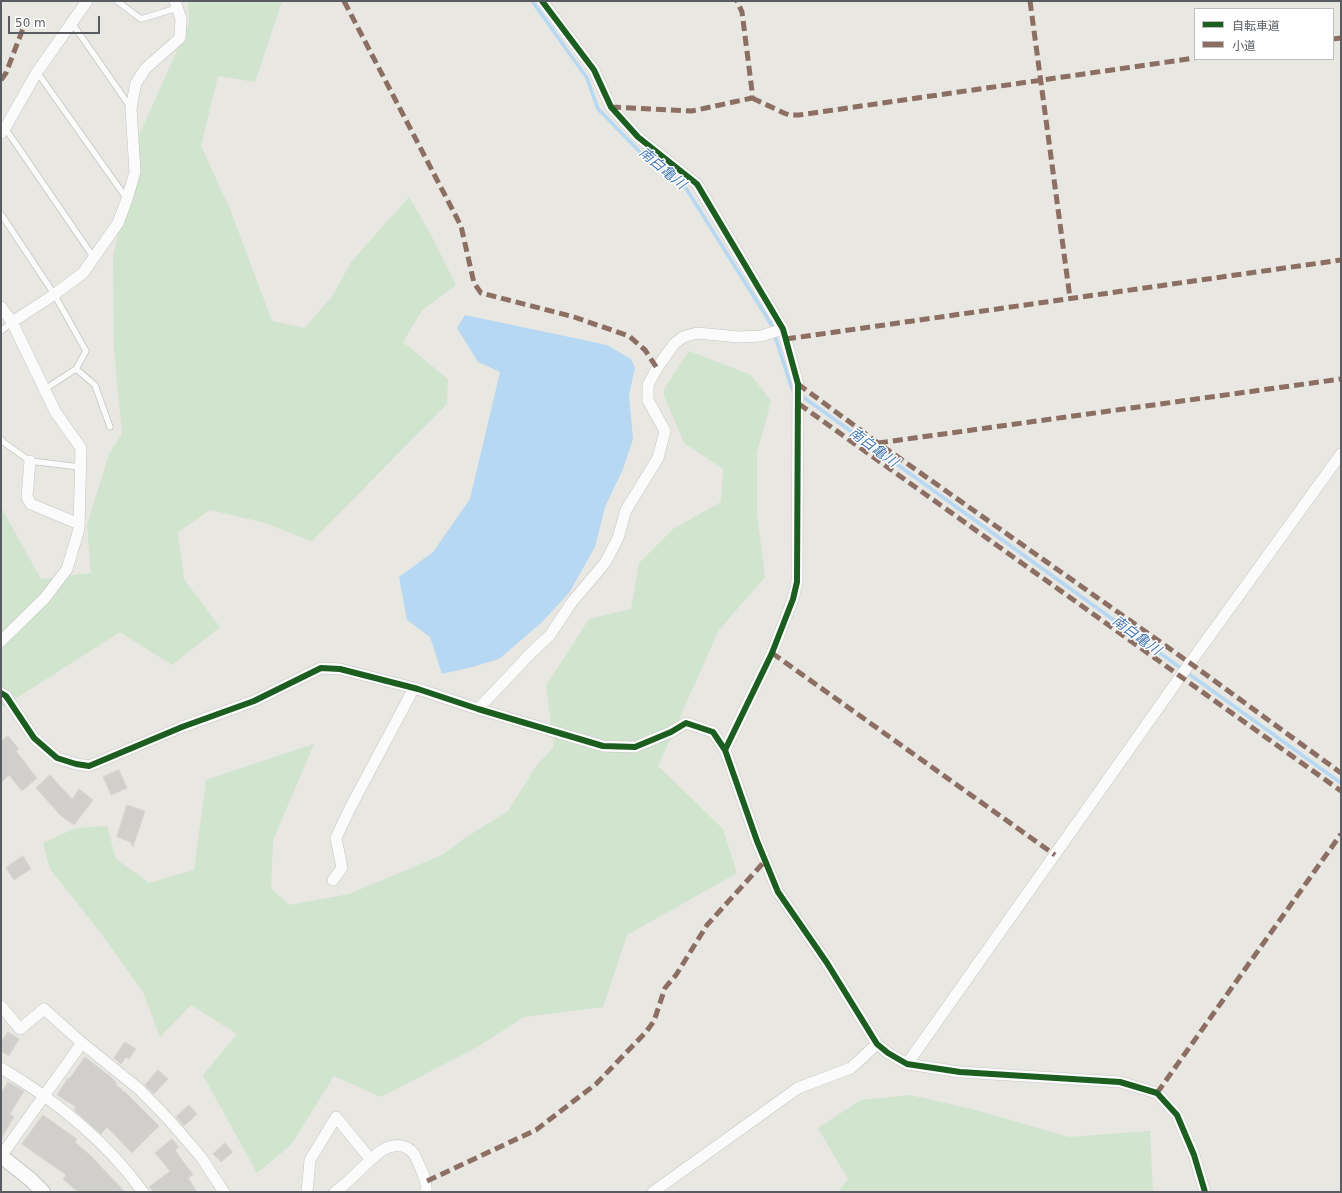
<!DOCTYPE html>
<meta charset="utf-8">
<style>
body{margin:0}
#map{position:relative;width:1342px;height:1193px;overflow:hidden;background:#e8e7e2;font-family:"DejaVu Sans","Noto Sans JP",sans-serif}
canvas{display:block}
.frame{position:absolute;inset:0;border:2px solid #585c60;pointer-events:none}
.legend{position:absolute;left:1194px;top:8px;width:140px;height:52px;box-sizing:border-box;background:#fff;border:1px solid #bcbebf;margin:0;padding:5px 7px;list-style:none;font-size:12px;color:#585c60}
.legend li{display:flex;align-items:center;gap:8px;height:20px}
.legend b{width:20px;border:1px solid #bcbebf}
.scale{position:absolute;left:8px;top:16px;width:92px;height:18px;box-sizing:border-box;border:2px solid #585c60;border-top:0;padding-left:5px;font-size:12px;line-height:14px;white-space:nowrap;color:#585c60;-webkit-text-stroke:3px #fff;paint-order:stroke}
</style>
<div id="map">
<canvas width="1342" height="1193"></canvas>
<div class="frame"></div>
<ul class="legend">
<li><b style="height:5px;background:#1b5e20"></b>自転車道</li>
<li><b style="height:5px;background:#8d6e63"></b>小道</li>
</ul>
<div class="scale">50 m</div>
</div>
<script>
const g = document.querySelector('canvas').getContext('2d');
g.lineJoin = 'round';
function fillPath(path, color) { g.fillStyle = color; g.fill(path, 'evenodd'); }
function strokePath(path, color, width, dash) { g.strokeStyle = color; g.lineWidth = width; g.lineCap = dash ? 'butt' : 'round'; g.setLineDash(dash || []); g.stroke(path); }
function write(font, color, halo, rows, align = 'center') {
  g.font = font + ' "DejaVu Sans","Noto Sans JP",sans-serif'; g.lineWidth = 3; g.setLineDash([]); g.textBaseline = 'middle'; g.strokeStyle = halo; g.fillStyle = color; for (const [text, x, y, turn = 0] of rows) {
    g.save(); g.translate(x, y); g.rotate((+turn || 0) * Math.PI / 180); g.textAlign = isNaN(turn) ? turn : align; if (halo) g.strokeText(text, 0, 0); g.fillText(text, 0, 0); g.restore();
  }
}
fillPath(new Path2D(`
 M188 1H282L255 82 218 76 201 146 230 209 272 321 305 328 333 295 351 262 409 197 429 231 456 285 422 310 403 342 448 379 447 404 312 541 262 522 210 510 178 532 184 579 220 627 172 665 120 632 1 708V507L41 579 91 573 87 525 109 454 122 434 114 350 113 257 140 133 189 24Z
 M689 351 751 375 771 401 757 453V514L765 577 719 630 658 766 723 829 737 873 627 935 603 1007 524 1017 479 1046 381 1097 334 1076 291 1145 257 1173 203 1075 237 1034 191 1005 160 1037 143 992 100 932 50 869 43 843 76 828 107 826 116 859 149 883 194 870 206 780 314 744 273 840 271 888 289 905 349 894 442 855 465 838 508 811 537 765 554 747 546 686 589 619 631 609 639 563 673 529 721 502 723 469 684 443 664 396V389Z
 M910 1095 976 1110 1069 1137 1150 1131 1153 1192H838L848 1179 818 1128 861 1100Z`), '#d0e4ce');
fillPath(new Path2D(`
 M465 315 607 345 631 359 635 368 629 395 633 439 623 469 605 507 595 547 569 593 541 623 499 659 472 667 442 674 430 637 407 620 399 577 433 552 470 499 500 372 478 362 457 328Z`), '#b6d8f3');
strokePath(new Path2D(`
 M532 1 587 78 598 109 642 154 684 185 771 324 792 389 1341 783`), '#b6d8f3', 3.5);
const building = new Path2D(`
 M8 736 19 749 16 751 37 778 22 791 9 775 1 783V742Z
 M119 770 127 788 111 795 103 777Z
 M50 775 72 799 79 789 93 800 74 825 60 815 36 788Z
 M127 805 145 811 133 847 130 842 117 837Z
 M23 856 31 869 14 880 6 868Z
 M8 1032 19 1039 9 1056 1 1051V1042Z
 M125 1042 136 1049 129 1059 126 1057 121 1064 114 1058Z
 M85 1057 111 1077 117 1084 116 1085 126 1093 159 1126 132 1153 107 1127 101 1134 74 1110 76 1107 57 1095 68 1078 69 1079Z
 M158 1070 168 1079 154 1094 145 1085Z
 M8 1082 24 1091 10 1114 14 1117 1 1139V1094Z
 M189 1105 197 1114 184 1126 176 1117Z
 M43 1115 77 1139 75 1142 92 1157 125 1192H78L63 1179 66 1175 22 1144Z
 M172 1139 179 1147 175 1150 193 1175 188 1178 197 1192H154L149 1187 170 1171 155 1153Z
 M225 1143 233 1152 221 1162 213 1154Z`);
fillPath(building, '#d0cfcc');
strokePath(building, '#d7d6d2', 1);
const service = new Path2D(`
 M117 1 141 19 177 8
 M72 23 131 108
 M37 72 127 199
 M5 128 94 258
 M1 214 54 294 86 351 76 369 45 389
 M1 331 12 322
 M76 369 95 385 110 427
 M1 439 3 442 30 461 80 467`);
const minor = new Path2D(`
 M542 1 594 70 611 107 638 137 697 184 783 329 798 384 797 582 793 599 772 653 725 750
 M1 133 5 128 37 72 87 1
 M1 307 12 322 56 413 81 448 79 529 67 569 45 598 1 641
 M12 322 52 296 83 273 118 223 127 199 135 172 131 108 136 83 145 69 180 38 181 19 175 1
 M30 461 27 497 31 504 79 524
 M1 693 6 696 34 738 57 758 76 764 89 766 182 727 254 701 321 668 340 669 418 689 478 709 603 746 635 747 671 732 686 723 713 732 725 750 757 841 778 892 827 963 877 1044 888 1053 907 1064 960 1072 1120 1082 1157 1093 1177 1115 1194 1155 1205 1192
 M478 709 530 654 550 635 572 602 605 563 618 538 626 510 658 458 665 431 648 400V385L657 368 674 344 683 337 697 333 739 337 761 336 783 329
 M333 880 342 868 336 838 349 810 414 688
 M1 1006 20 1029 44 1009 82 1043 139 1089 170 1121 201 1157 224 1192
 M907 1064 1190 663 1341 454
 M1 1068C55 1100 106 1141 143 1192
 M1 1156 82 1043
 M307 1192 310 1160 336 1117 371 1160
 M335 1192C352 1180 365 1163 381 1151 395 1142 411 1144 417 1160 422 1172 427 1179 426 1192
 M653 1192 798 1088 851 1068 877 1044`);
const tertiary = new Path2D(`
 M1 1156 30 1179 43 1192`);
strokePath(service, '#c4c4c3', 7);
strokePath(minor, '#c4c4c3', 12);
strokePath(tertiary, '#c4c4c3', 16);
strokePath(service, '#fcfbfb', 5.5);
strokePath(minor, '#fcfbfb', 11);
strokePath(tertiary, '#fcfbfb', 14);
strokePath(new Path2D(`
 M344 1 461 226 474 283 481 293 574 317 629 336 645 350 657 368
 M1030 1 1070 298
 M1333 39 1341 38
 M1 80 6 73 27 18
 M752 98 784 113 789 115H799L1195 58
 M611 107 692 111 752 98V91L742 12 737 1
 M786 339 1341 260
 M798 384 878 443 1190 663 1341 773
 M799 404 1341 791
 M878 443 1341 379
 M772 653 1055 855
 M1157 1093 1341 834
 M427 1181 536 1130 596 1084 646 1032 654 1021 665 988 676 975 707 925 765 861`), '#8d6e63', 5, [10, 5]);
strokePath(new Path2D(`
 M542 1 594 70 611 107 638 137 697 184 783 329 798 384 797 582 793 599 772 653 725 750
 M1 693 6 696 34 738 57 758 76 764 89 766 182 727 254 701 321 668 340 669 418 689 478 709 603 746 635 747 671 732 686 723 713 732 725 750 757 841 778 892 827 963 877 1044 888 1053 907 1064 960 1072 1120 1082 1157 1093 1177 1115 1194 1155 1205 1192`), '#1b5e20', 6);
write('italic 14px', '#4377b2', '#fff', [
 ["南白亀川",662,169,40],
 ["南白亀川",873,448,36],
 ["南白亀川",1136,636,36]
]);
</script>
